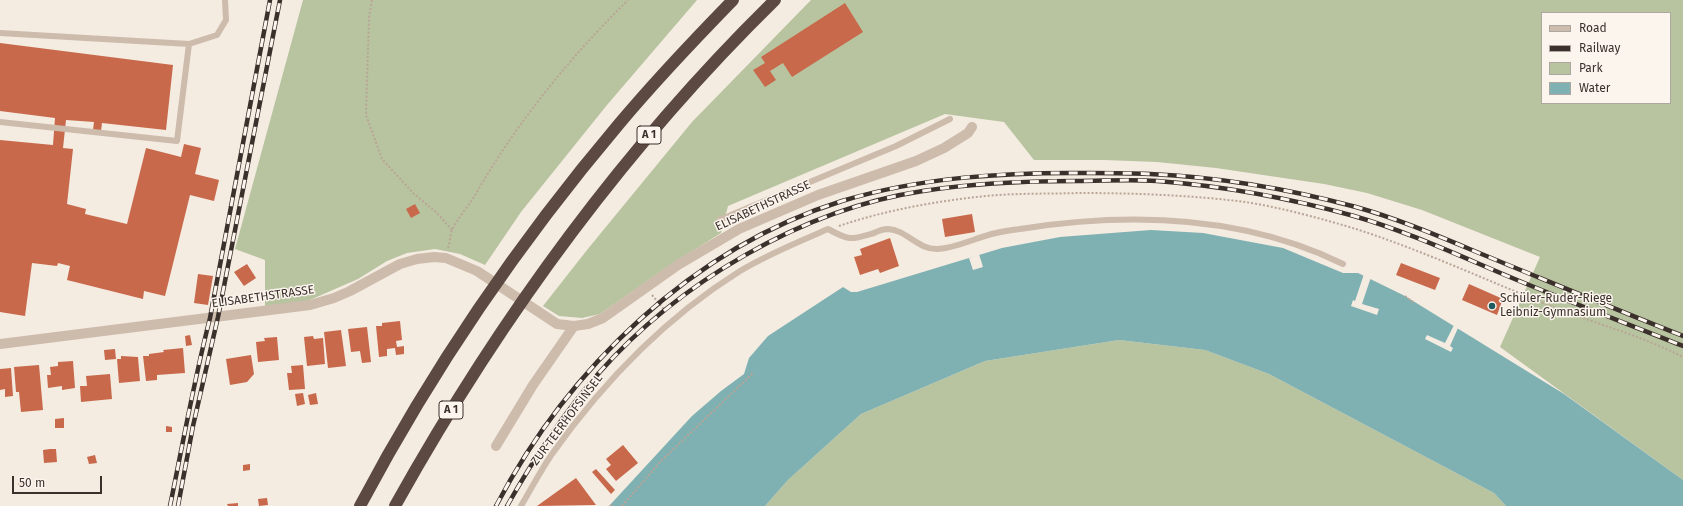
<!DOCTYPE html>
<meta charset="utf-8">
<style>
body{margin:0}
#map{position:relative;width:1683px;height:506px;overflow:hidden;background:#f4ebe1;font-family:"Fira Sans",sans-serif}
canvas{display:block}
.legend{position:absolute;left:1541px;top:12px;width:130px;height:92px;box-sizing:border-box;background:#fbf5ee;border:1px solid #aea6a0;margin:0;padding:5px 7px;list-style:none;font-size:12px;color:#3b302b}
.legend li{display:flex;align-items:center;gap:8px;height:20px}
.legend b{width:20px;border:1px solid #aea6a0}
.scale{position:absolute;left:12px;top:476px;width:90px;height:18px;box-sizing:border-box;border:2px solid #3b302b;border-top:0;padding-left:5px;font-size:12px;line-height:14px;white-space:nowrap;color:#3b302b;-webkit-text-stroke:3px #fbf5ee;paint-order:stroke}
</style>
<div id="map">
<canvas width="1683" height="506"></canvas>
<ul class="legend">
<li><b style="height:5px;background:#cdbbac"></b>Road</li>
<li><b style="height:5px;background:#3b302b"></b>Railway</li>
<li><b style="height:11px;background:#b8c4a0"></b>Park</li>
<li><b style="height:11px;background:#7fb0b2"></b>Water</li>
</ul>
<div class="scale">50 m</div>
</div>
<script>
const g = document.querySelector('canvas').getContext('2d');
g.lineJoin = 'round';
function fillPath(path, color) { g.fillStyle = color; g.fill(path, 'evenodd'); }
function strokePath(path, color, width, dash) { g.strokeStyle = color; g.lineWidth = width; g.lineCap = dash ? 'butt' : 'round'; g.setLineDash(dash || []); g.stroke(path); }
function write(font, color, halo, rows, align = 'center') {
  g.font = font + ' "Fira Sans",sans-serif'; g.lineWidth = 3; g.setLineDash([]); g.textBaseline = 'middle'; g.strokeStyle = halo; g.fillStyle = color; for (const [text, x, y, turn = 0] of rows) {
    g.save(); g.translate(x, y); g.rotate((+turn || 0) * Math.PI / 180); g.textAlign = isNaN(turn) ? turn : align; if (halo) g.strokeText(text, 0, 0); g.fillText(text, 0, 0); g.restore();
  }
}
fillPath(new Path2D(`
 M303 0H697L607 105 521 212 485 265 460 254 435 249 407 253 387 261 358 279 303 303 265 307V260L235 249Z
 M811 0H1683V480L1500 347 1540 257 1422 210 1367 193 1324 184 1216 168 1157 162 1104 160H1034L1004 122 945 114 728 206 721 233 669 266 600 314 582 318 559 316 543 306 587 250 692 122ZM1542 13H1670V103H1542Z
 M1119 340 1205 350 1269 374 1494 493 1506 506H765L788 480 861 414 985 361Z`), '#b8c4a0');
fillPath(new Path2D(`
 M1151 230 1203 233 1283 248 1343 273H1358L1405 296 1564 394 1683 480V506H1506L1494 493 1269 374 1205 350 1119 340 985 361 861 414 788 480 765 506H609L692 416 721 391 744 374 749 358 768 336 843 287 851 292H857L1002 248 1060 237Z`), '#7fb0b2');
fillPath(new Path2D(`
 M979 254 983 267 973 270 969 258Z
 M1364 274 1371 277 1362 304 1379 309 1377 315 1351 306 1353 300 1355 301Z
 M1454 325 1458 328 1450 346 1453 348 1451 352 1425 339 1427 335 1445 343Z`), '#f4ebe1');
fillPath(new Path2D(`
 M845 3 863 32 792 77 783 63 770 71 776 80 765 87 753 70 765 63 761 57Z
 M0 43 173 65 166 130 102 123 101 131 93 130 94 122 66 120 63 148 73 149 67 204 86 209 85 214 127 224 146 148 181 157 184 144 201 148 195 174 219 180 214 201 190 195 165 296 144 291 143 299 67 280 70 266 58 263 57 266 32 263 25 316 0 312V140L53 145 55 118 0 111Z
 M415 204 420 213 411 218 406 209Z
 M972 214 975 232 945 237 942 219Z
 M890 238 899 266 880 273 878 269 860 275 854 257 862 255 860 249Z
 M1401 263 1440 278 1435 290 1396 275Z
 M247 264 256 278 244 286 234 272Z
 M198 274 213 276 208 305 194 303Z
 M1469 284 1503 299 1497 315 1462 300Z
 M400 321 402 340 396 341 397 347 404 346V354L396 355 395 348 387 349V356L379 357 376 326H382V323Z
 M367 327 371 362 362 363 360 351 351 352 348 329Z
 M341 330 346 366 328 368 324 332Z
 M190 335 192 345 186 346 185 336Z
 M313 336 314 339 323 338 325 364 307 366 304 337Z
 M277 337 279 360 258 362 256 342 265 341 264 338Z
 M183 348 185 373 157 375V380L146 381 143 356H149V354L164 352 163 350Z
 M115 349 116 359 105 360 104 350Z
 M251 355 254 374 247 382 230 385 226 359Z
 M121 356 138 357 140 381 119 383 117 359H121Z
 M73 361 75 388 62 390V386L48 388 47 375H51L50 367 58 366V362Z
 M39 365 43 410 21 412 19 392H16L14 367Z
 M303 365 305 389 289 390 287 373H292L291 366Z
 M11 368 13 396 5 397V389L0 390V369Z
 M110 374 112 399 81 402 80 386H87L86 376Z
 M303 393 305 404 297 406 295 394Z
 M316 393 318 404 310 405 308 395Z
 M64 418V428H55V419Z
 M166 426 172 427V432H166Z
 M623 445 638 463 616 481 606 469 611 465 606 459Z
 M50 449H56L57 462 44 463 43 450Z
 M95 455 97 463 89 464 87 457Z
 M250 464V470L243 471V465Z
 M596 469 615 490 611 494 592 472Z
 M576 478 596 505 537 506Z
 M18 483H24V487H18Z
 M267 498 268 505 259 506 258 499Z
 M238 503V506H228L227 504Z`), '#c8694b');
strokePath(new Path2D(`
 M372 0 369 17 366 115 382 159 414 194 436 212 452 230
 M839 226C886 210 937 201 986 196 1016 193 1047 194 1078 193 1133 193 1190 195 1245 202 1279 207 1323 219 1356 229 1421 250 1484 279 1548 305 1593 323 1640 335 1683 357
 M448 248C450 243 450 236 452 230 457 219 467 208 474 197 515 125 569 58 628 0
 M652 295 667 313
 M1405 296 1414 303
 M610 505 612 506
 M622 506 661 461 753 373`), '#b9a596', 2, [2, 2]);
strokePath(new Path2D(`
 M0 33 189 44 177 141 0 122
 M189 44 217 35 226 20 225 0
 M719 220 896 146 950 119
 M521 506C531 489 541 470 552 454 604 381 665 318 740 271 768 254 798 242 828 229 850 241 850 240 874 233 878 231 883 229 888 229 907 230 918 250 938 249 957 248 977 237 996 233 1004 231 1012 230 1020 229 1128 212 1243 215 1343 264`), '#cdbbac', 6);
strokePath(new Path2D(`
 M0 344 310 305 334 298 350 291 400 264 417 259 434 257 446 258 477 271 557 324 574 326 588 324 603 318 678 265 739 229 818 195 916 161 944 148 968 133 972 127
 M496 446 533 385 574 326`), '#cdbbac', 10);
strokePath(new Path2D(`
 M360 506C432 370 520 241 619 124 655 81 694 40 733 0
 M395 506C498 321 624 148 775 0`), '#5c4a42', 12);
const rail = new Path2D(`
 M170 506C183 443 194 380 210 318L270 0
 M178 506 193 426 218 317 280 0
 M496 506C568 369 692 248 842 201 922 177 1006 172 1089 173 1109 173 1130 173 1150 174 1219 177 1289 189 1356 207 1406 221 1454 243 1501 262 1562 287 1622 312 1683 336
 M507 506C533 460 563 414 598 374 678 283 802 209 923 191 974 183 1026 181 1076 181 1103 181 1130 179 1157 181 1224 186 1289 198 1354 216 1416 234 1474 263 1534 287 1583 307 1633 326 1683 346`);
strokePath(rail, '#3b302b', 4.5);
strokePath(rail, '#fbf5ee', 3, [9]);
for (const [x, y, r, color] of [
 [1492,306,4,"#1f5a5e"]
]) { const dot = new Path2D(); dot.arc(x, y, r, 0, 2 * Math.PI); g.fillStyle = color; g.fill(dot); strokePath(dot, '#fbf5ee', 1.5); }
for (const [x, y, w] of [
 [649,135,24],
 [451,410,24]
]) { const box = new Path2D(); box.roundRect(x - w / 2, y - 9, w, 18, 3); g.fillStyle = '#fbf5ee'; g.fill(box); strokePath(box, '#3b302b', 1); }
write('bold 11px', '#3b302b', null, [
 ["A 1",649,135],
 ["A 1",451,410]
]);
write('12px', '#3b302b', '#fbf5ee', [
 ["ELISABETHSTRASSE",763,206,-25],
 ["ELISABETHSTRASSE",263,297,-8],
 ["ZUR TEERHOFSINSEL",567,420,-53]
]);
write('12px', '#3b302b', '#fbf5ee', [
 ["Schüler-Ruder-Riege",1500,299],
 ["Leibniz-Gymnasium",1500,313]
], 'left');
</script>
